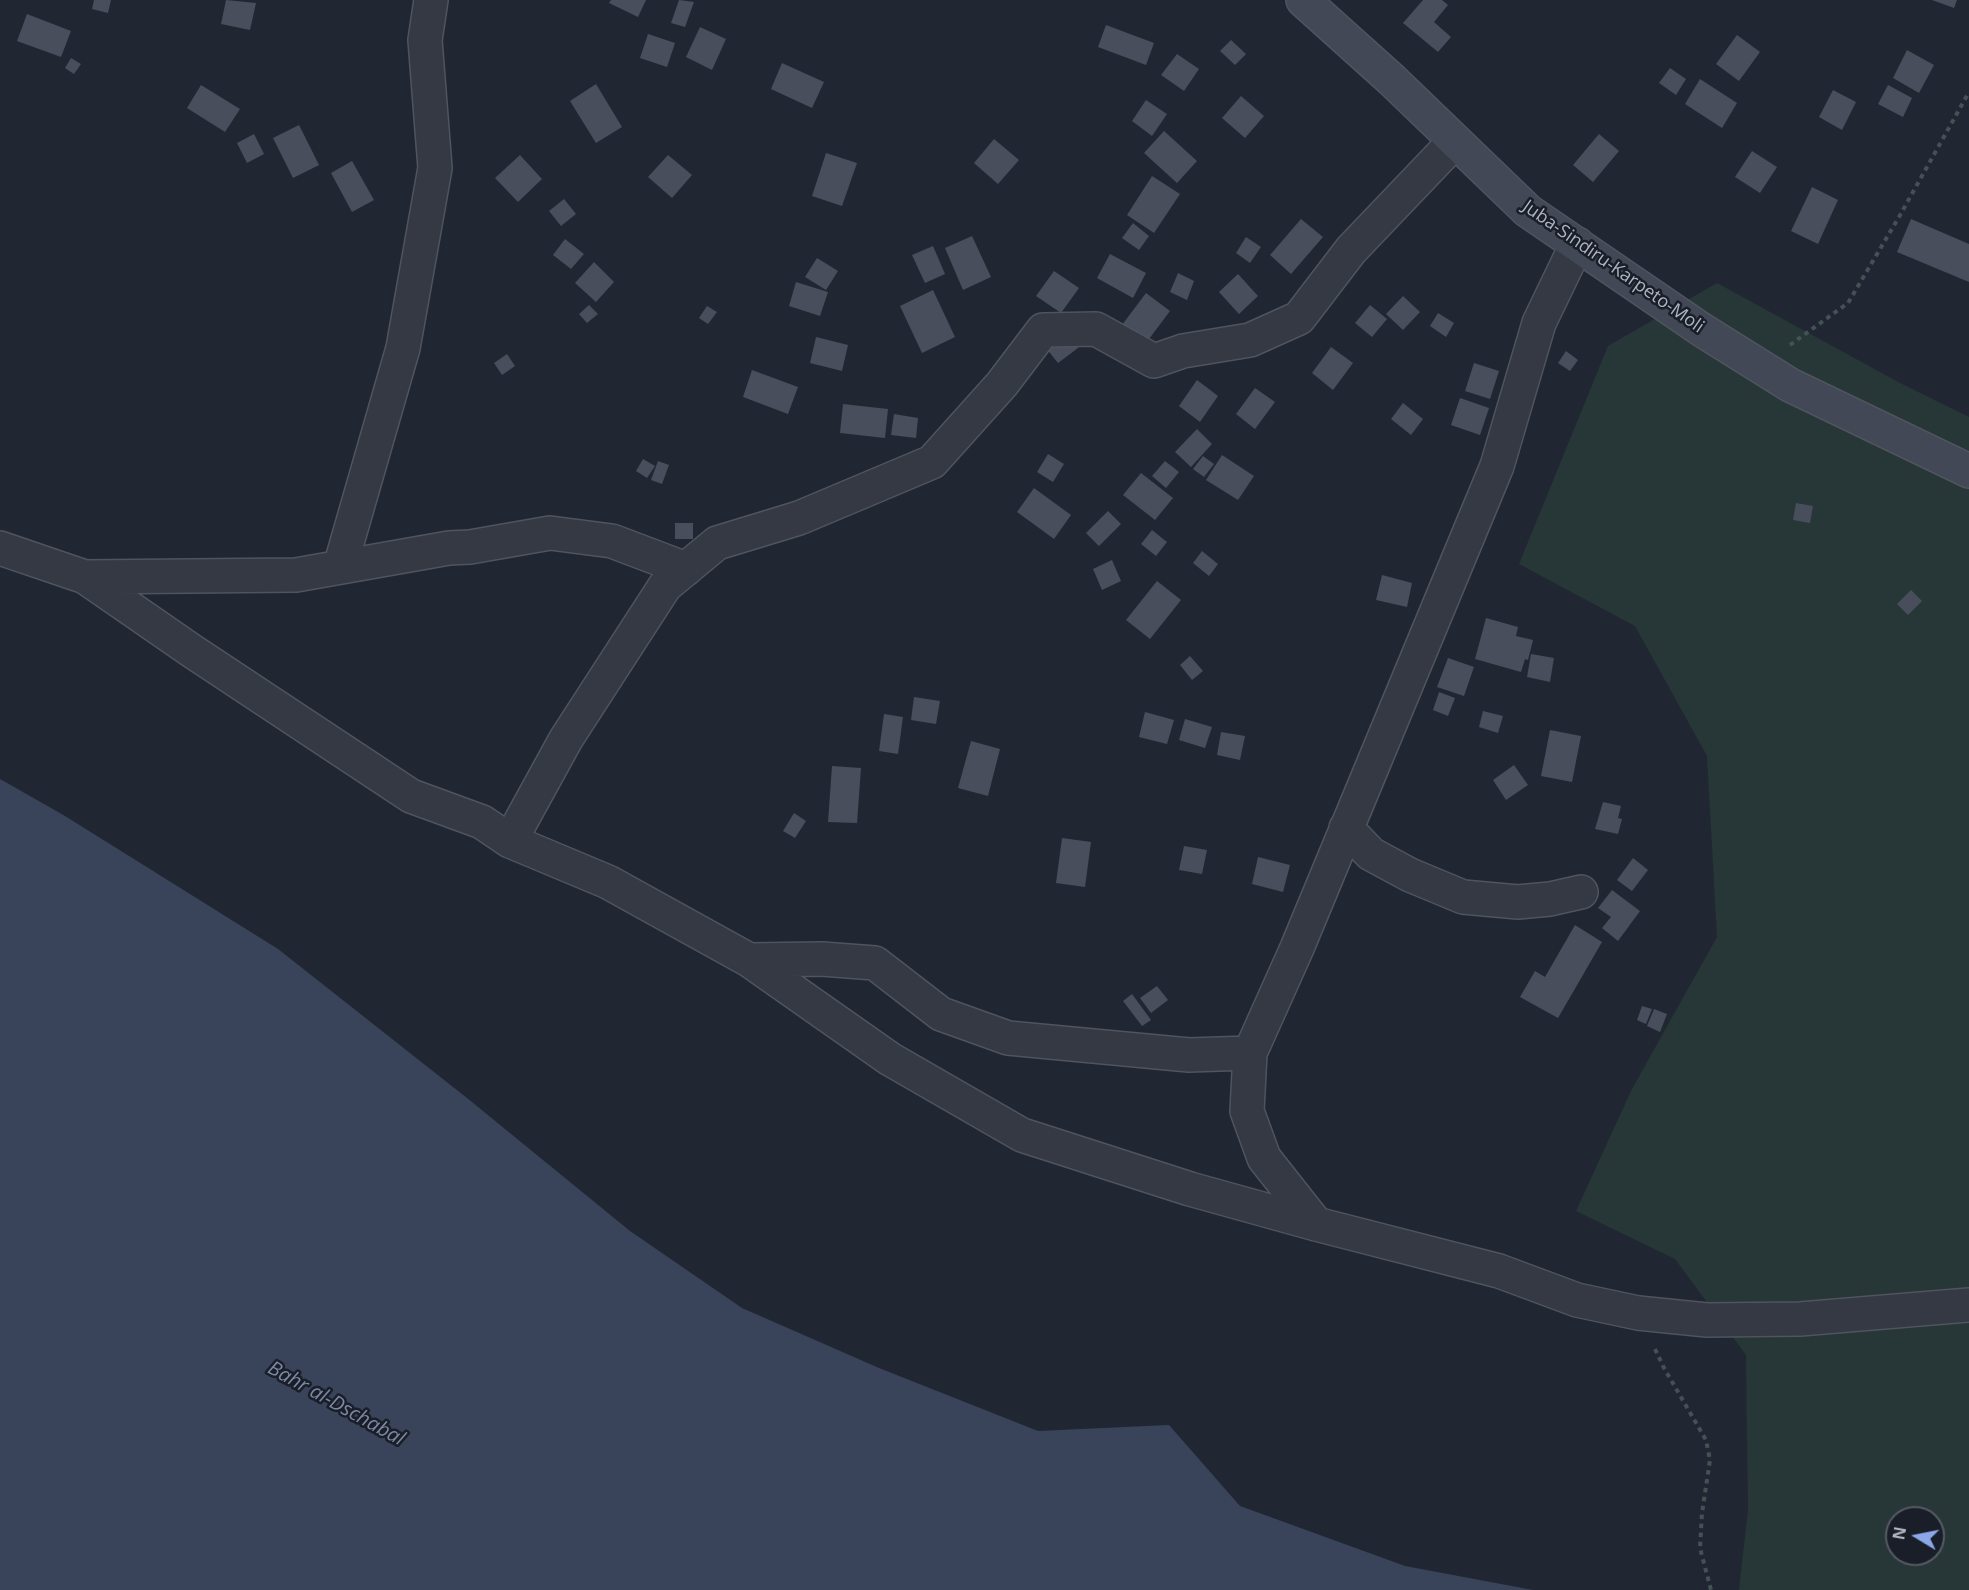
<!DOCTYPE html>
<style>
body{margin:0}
#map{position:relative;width:1969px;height:1590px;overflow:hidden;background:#212732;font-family:"Open Sans",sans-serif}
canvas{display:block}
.north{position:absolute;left:1885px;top:1506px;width:60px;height:60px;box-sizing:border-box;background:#1a1e28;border:2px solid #555a65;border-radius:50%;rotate:280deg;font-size:16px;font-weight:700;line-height:24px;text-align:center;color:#aeb4c0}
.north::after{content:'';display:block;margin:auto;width:21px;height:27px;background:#8ba7e8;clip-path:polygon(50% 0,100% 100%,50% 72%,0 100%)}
</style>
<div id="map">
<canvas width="1969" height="1590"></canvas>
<div class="north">N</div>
</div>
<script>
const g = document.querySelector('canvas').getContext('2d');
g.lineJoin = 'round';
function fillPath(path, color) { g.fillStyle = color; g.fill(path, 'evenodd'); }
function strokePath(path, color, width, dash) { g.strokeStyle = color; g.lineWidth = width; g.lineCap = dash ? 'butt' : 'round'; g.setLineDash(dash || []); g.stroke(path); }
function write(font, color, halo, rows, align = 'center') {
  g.font = font + ' "Open Sans",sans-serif'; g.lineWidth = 5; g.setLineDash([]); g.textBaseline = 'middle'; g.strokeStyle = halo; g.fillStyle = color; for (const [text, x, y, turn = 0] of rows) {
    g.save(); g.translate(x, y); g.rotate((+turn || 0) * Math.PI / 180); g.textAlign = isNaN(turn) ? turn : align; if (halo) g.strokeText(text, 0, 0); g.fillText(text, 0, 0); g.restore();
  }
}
fillPath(new Path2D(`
 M1717 283 1900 383 1969 417V1590H1739L1748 1510 1746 1355 1675 1259 1576 1211 1632 1089 1717 937 1707 756 1635 626 1519 564 1608 346ZM1897 1518H1933V1554H1897Z`), '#273637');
fillPath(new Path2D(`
 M0 779 65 816 278 949 467 1098 630 1231 742 1308 879 1368 1038 1431 1169 1425 1240 1506 1405 1566 1533 1590H0Z`), '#39445a');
fillPath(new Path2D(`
 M94 0H111L108 13 92 9Z
 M226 0 256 3 250 30 221 24Z
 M611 0H646L638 17 609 3Z
 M679 0 694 2 685 27 671 23Z
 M1423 0H1442L1448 5 1434 22 1451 37 1438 52 1403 23Z
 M1932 0H1957L1954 8Z
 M27 14 71 31 61 57 17 41Z
 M1106 25 1154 43 1146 65 1098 47Z
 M700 27 726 39 712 70 686 57Z
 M648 34 675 43 667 67 640 58Z
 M1737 35 1760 52 1739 81 1716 64Z
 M1231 40 1246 54 1235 65 1220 51Z
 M1907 50 1934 65 1919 93 1893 78Z
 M1177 54 1199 69 1184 91 1161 75Z
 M71 58 81 64 74 74 65 68Z
 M782 63 824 82 812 108 771 89Z
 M1670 68 1686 79 1676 95 1659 83Z
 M1700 79 1737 103 1722 128 1685 104Z
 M596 84 622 127 596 143 570 101Z
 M201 85 240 109 225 132 187 108Z
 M1888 85 1912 98 1903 117 1878 104Z
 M1833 90 1856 102 1842 130 1819 117Z
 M1241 96 1264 116 1245 138 1222 118Z
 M1146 100 1167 114 1152 136 1132 121Z
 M299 125 319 165 293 178 273 138Z
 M1164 131 1197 161 1177 183 1144 153Z
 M254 134 264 154 247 163 237 143Z
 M1599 134 1619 151 1593 182 1573 165Z
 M994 139 1019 160 998 184 974 163Z
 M1752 151 1777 167 1760 193 1735 177Z
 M826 153 857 163 842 206 812 196Z
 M520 155 542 179 518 202 495 178Z
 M668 155 692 175 672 198 648 177Z
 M352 161 374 200 352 212 331 173Z
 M1152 176 1180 194 1154 233 1127 215Z
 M1812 187 1838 200 1818 244 1791 231Z
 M564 199 576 214 561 226 549 211Z
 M1301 219 1323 237 1291 274 1270 255Z
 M1911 219 1969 244V282L1897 252Z
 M1133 223 1149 236 1139 250 1122 238Z
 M972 236 991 277 963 290 945 248Z
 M1246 237 1261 247 1250 263 1236 253Z
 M565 239 584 254 571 269 553 255Z
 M933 246 945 274 925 283 912 255Z
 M1110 254 1146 273 1133 298 1097 278Z
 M817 258 838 271 826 290 805 277Z
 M594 262 614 282 596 302 575 283Z
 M1054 271 1079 288 1061 313 1036 296Z
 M1178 273 1194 281 1187 300 1170 292Z
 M1238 274 1258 296 1239 314 1219 292Z
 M796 282 828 292 820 316 789 306Z
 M933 290 955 337 922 353 900 306Z
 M1146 293 1170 311 1140 351 1116 333Z
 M1403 296 1420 312 1403 330 1386 314Z
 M589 305 598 314 587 323 579 314Z
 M1370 305 1387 319 1372 337 1355 323Z
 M707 306 717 312 708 324 699 318Z
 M1438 313 1454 323 1446 337 1430 326Z
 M1066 332 1078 348 1058 363 1046 348Z
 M816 337 848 345 842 371 810 363Z
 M1331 347 1353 363 1333 390 1312 373Z
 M1566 351 1578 360 1570 371 1558 363Z
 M507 354 515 366 502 375 494 363Z
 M1474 363 1499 371 1490 399 1465 391Z
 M752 370 798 387 788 414 743 397Z
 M1197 380 1218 396 1200 422 1179 406Z
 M1255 388 1275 402 1255 429 1236 414Z
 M1460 398 1489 408 1480 435 1451 425Z
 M1403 403 1423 419 1411 435 1391 419Z
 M843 404 888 409 885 438 840 433Z
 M894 414 918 418 916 438 891 435Z
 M1197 429 1212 444 1191 467 1175 452Z
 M1048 454 1064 464 1053 482 1037 472Z
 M1222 455 1254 476 1238 500 1206 480Z
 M1203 456 1214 464 1204 477 1193 469Z
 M643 459 655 466 647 478 636 471Z
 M658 461 669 465 662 484 651 480Z
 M1165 461 1179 472 1166 488 1152 476Z
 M1141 473 1173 498 1155 520 1123 495Z
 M1034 488 1071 515 1054 539 1017 512Z
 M1796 503 1813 506 1810 523 1793 520Z
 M1108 511 1121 524 1099 546 1086 533Z
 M675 523H693V539H675Z
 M1152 530 1167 542 1156 556 1141 544Z
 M1202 551 1218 564 1209 576 1193 563Z
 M1112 560 1121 581 1102 590 1093 569Z
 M1382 575 1412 583 1407 607 1376 600Z
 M1157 581 1181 600 1150 639 1126 620Z
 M1911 590 1922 601 1908 615 1897 604Z
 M1486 618 1518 627 1516 636 1533 640 1528 660 1525 659 1521 672 1475 659Z
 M1531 654 1554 658 1550 682 1527 677Z
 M1190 656 1203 671 1192 680 1180 665Z
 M1448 658 1474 667 1464 696 1437 687Z
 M1439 692 1455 698 1448 716 1433 710Z
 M914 697 940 701 936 724 911 720Z
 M1483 711 1503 716 1498 733 1479 727Z
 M1145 712 1174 720 1167 744 1139 737Z
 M884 714 903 717 898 754 879 751Z
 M1185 719 1212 727 1205 748 1179 740Z
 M1550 730 1581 736 1572 782 1541 776Z
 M1221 732 1245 736 1240 760 1217 755Z
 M971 741 1000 749 988 796 958 788Z
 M1514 765 1528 785 1506 800 1493 780Z
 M832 766 861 768 857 823 828 822Z
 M1603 802 1621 806 1618 818 1622 819 1618 834 1595 829Z
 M794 813 806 821 795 838 783 831Z
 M1062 838 1091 842 1085 887 1056 883Z
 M1184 846 1207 850 1202 874 1179 870Z
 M1258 857 1290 865 1283 892 1252 884Z
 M1633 858 1648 870 1632 891 1617 880Z
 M1612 890 1640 911 1618 941 1602 928 1611 917 1598 908Z
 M1575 925 1602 942 1558 1018 1520 997 1535 971 1545 977Z
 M1157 986 1168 1000 1151 1013 1140 998Z
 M1132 994 1151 1020 1142 1026 1123 1001Z
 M1642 1006 1652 1009 1646 1024 1637 1020Z
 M1654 1009 1667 1014 1660 1032 1647 1026Z`), '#484e5c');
const minor = new Path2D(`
 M0 548 85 577 192 651 411 796 482 822 510 841 608 882 749 960 890 1059 1022 1135 1190 1189 1316 1224 1499 1271 1577 1300 1638 1313 1707 1320 1800 1319 1969 1305
 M340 567 403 348 435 168 425 40 431 0
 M85 577 296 575 449 548 470 547 550 533 612 541 686 569
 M1346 828 1371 854 1410 875 1463 897 1518 902 1550 899 1581 892
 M510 841 566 739 665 586 717 543 799 518 932 462 1002 384 1043 330 1096 329 1154 361 1183 351 1250 340 1299 318 1351 250 1455 141
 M749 960 822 959 875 963 941 1014 1008 1038 1189 1055 1250 1053
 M1316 1224 1264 1158 1247 1111 1250 1053 1297 948 1497 466 1539 323 1577 244`);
const secondary = new Path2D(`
 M1303 0 1392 80 1528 211 1702 330 1790 385 1969 471`);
strokePath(minor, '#4f545e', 36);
strokePath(secondary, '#4f545e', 36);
strokePath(new Path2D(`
 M1790 345 1848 303 1899 217 1969 92
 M1655 1349 1664 1368 1706 1440 1710 1460 1702 1513 1700 1548 1711 1590`), '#455255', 4, [4.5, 4.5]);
strokePath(minor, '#343943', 33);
strokePath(secondary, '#434856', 33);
write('18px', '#aeb4c0', '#1a1e28', [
 ["Juba-Sindiru-Karpeto-Moli",1613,267,35]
]);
write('italic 20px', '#7b89a5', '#1a1e28', [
 ["Bahr al-Dschabal",336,1404,29]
]);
</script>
